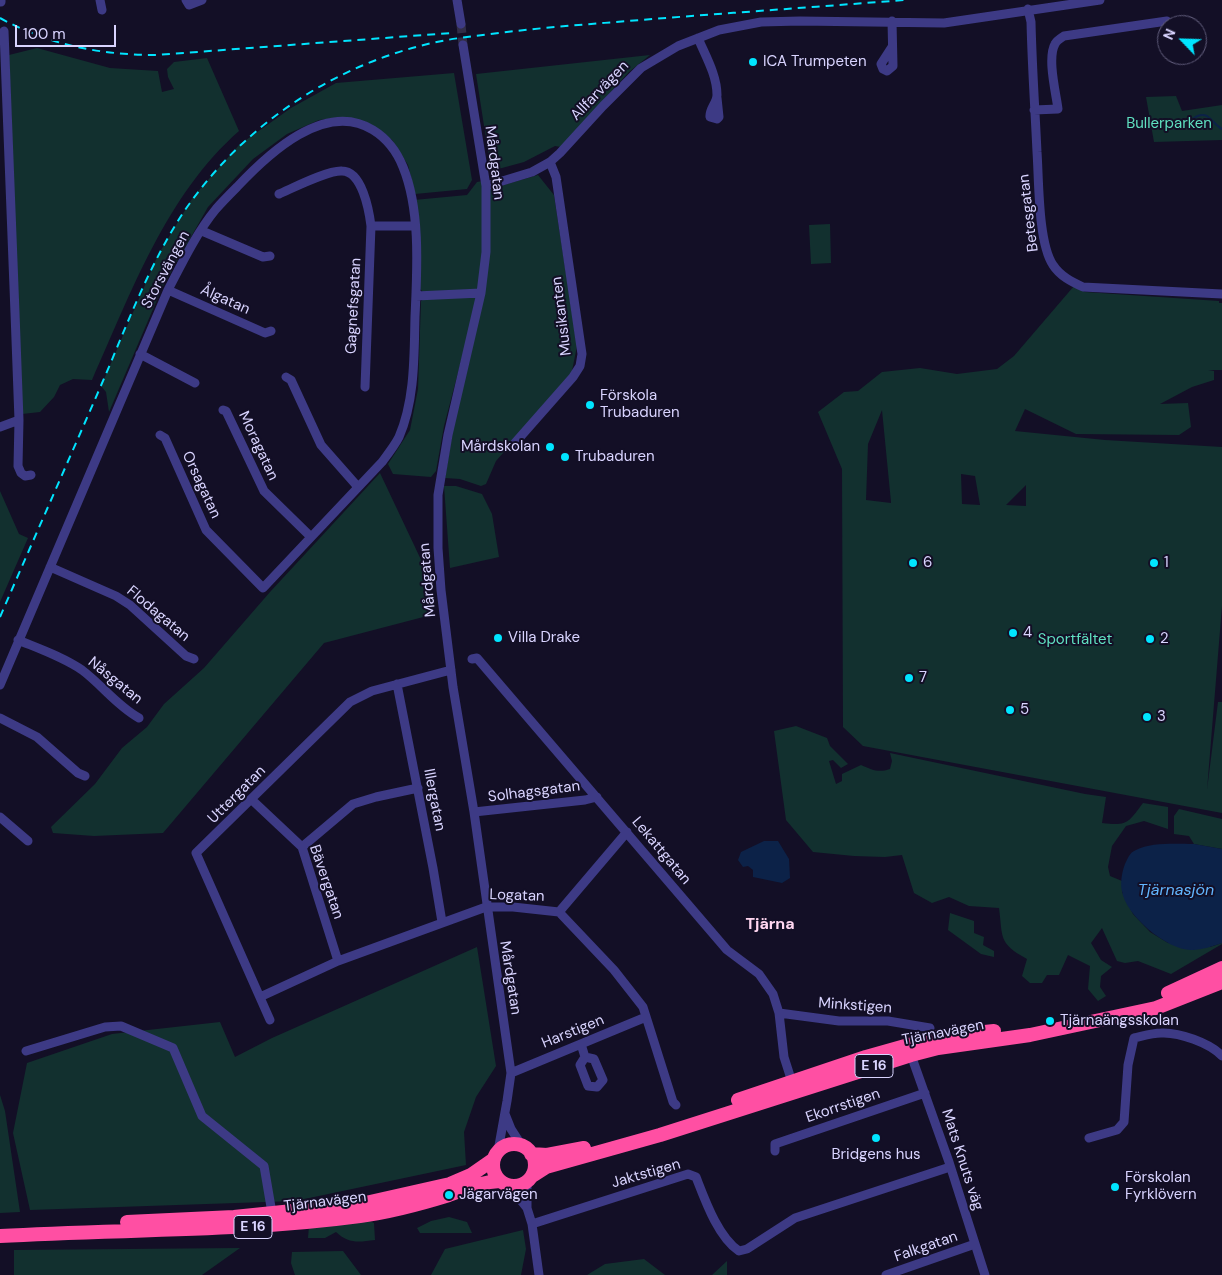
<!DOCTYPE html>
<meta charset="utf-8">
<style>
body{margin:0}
#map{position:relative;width:1222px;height:1275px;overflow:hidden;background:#130f26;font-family:"DM Sans",sans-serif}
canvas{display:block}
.north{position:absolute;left:1157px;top:15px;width:50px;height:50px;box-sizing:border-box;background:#130f26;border:1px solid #625e7d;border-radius:50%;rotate:294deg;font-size:14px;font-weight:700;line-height:20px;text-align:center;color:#d9d4ff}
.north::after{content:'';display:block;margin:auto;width:18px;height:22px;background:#00e5ff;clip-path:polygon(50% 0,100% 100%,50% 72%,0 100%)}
.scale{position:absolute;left:15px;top:25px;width:101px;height:22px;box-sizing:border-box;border:2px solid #d9d4ff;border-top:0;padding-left:6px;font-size:15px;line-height:18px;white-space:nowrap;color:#d9d4ff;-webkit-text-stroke:4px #130f26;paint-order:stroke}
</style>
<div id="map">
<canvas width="1222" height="1275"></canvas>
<div class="north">N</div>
<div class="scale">100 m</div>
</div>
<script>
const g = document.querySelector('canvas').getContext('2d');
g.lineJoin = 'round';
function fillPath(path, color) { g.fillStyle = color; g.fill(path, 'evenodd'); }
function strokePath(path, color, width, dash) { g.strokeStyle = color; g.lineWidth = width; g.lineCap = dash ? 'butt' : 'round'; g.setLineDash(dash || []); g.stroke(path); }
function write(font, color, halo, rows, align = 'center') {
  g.font = font + ' "DM Sans",sans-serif'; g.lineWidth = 4; g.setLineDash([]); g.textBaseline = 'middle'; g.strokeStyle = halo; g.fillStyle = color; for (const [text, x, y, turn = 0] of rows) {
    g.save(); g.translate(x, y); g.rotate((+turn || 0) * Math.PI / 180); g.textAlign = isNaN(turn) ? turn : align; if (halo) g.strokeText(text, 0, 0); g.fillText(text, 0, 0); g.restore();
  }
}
fillPath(new Path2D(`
 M37 48 110 68 158 71 162 92 174 89 168 77 167 69 174 62 207 58 239 131C166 195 131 293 92 380L73 379 60 385 54 397 40 412 22 414 9 55Z
 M650 55 629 72 561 147 555 146 524 162 491 171 476 74Z
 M454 73 472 180 467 189 415 194 408 165 392 140 366 122 343 117 319 120 287 134 253 159 208 207 162 288 109 412 106 392 101 386 158 255 193 197 239 145 291 108 336 83Z
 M1176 96 1182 111 1222 105V140L1154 142 1146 97Z
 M538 175 554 195 577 346 571 376 496 461 486 484 481 486 460 479 445 478 453 429 483 295 490 189Z
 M483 181 484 251 479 289 473 291 424 293 420 289 414 200 467 195 477 182Z
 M830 224 831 263 811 264 809 225Z
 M1074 286 1085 292 1219 301V303H1222V370H1208L1214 371V380L1192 387 1160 404 1188 403 1191 427 1179 435 1076 434 1025 409 1015 431 1105 440 1222 447V606L1207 790 1218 702H1222V813L863 746 843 727 842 469 818 412 844 392 858 391 882 372 920 368 957 374 997 369 1014 356ZM882 410 891 502V503L866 500 868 444ZM961 474 975 476 980 505 962 504ZM1026 485V506L1006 505Z
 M474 296 477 300 444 426 436 471 431 477 393 474 388 464 410 430 418 389 421 301 426 298Z
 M380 473 423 564 431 615 324 643 163 833 94 836 53 833 51 827 95 784 122 748 147 727 164 704 204 668 270 592Z
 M444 486H456L482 494 492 514 499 557 450 568Z
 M0 491 19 534 28 538 0 602Z
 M796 726 827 738 830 746 848 764 841 768 833 760 829 761 836 784 842 781V774L861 765C872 770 879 773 890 769L892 761 890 753 1085 794 1106 797 1102 823C1128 826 1128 823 1143 803L1168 807V829L1144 821 1126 826 1112 846 1108 867 1110 876 1122 881V892L1133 914 1150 932 1168 943 1210 947 1222 943V944L1171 974 1138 961 1125 963 1117 961 1102 928 1091 943 1101 960 1112 967 1101 976 1100 987 1106 996 1098 1001 1088 989 1090 966 1068 955 1059 975H1047L1042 983H1030L1022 976 1027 959C998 943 1003 938 999 908L969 906 949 897 932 903 914 893 902 855 885 857 854 856 813 852 786 820 774 731Z
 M1179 809 1222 819V849L1194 844 1189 836 1174 834V816Z
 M950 913 974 921V933L984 937 983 945 994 951V957L981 954 948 930Z
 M477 947 496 1066 476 1097 464 1132 466 1165 295 1201 30 1210 13 1133 27 1063 112 1034 220 1022 235 1057 272 1038Z
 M0 1095 5 1111 20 1212 0 1213Z
 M449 1217 467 1222 472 1233H420L417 1228 431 1221Z
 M365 1219 374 1223 375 1240C358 1242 349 1244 336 1232L325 1238H308L309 1226Z
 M523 1230 526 1249 521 1275H431L445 1249Z
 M240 1248 202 1275H14V1250Z
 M343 1251 361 1275H295L291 1263 292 1252Z
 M644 1259 665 1275H587L605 1264Z
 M727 1261V1275H712Z`), '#12302f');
fillPath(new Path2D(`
 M764 841H778L789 859 790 878 782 883 753 877V870L748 866 743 867 738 860 741 852Z
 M1194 844 1222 849V943C1213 946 1202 950 1192 950 1168 951 1125 915 1122 891 1120 884 1122 871 1125 864 1128 858 1129 853 1136 850 1151 842 1177 844 1194 844Z`), '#0c2248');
strokePath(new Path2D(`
 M1160 122C1168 123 1176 123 1184 122 1193 121 1198 112 1207 116 1213 120 1216 126 1222 129`), '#0c2248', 2);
strokePath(new Path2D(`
 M461 24 463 45`), '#312d47', 9, [9, 4.5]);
strokePath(new Path2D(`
 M1 0V2
 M100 0 102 10
 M186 0 189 5 202 0
 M457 0 461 24
 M1028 9 1031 22C1032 66 1035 109 1037 152 1039 180 1038 243 1053 265 1060 276 1072 282 1083 287L1222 294
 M4 31 15 313 19 420 18 466 21 473 25 476 31 475
 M698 38C705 55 717 75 717 95 717 103 709 109 710 117L717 119 719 117 717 98
 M463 45 486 186V252L481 293 448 435 438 495V548L441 590 453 687 474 812 511 1073 507 1101 498 1151
 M892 47 881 64 883 69 887 71 893 66 892 21
 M1034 110 1058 109C1056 93 1047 58 1055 44 1057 40 1061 38 1064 36L1167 21
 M486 186 532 172 550 162 560 153 603 106 641 68 678 46 719 30 761 22 800 21 944 23 1100 0
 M279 194C293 188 328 170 342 171 362 171 369 210 371 226L365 387
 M371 226H415
 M202 231 263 257 270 256
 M168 290 265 333 271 331
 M416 296 481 293
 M140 354 195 383
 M286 377 291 380 321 445 358 487
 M223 410 226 411 264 491 311 537
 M0 427 19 420
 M514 444 573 377 580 366 582 354 556 177 550 162
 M50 567 116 596 130 605 186 656 194 659
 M18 640C40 649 63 657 82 670 102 685 117 706 139 718
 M472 659 477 658 727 950 759 974 773 994 779 1013 784 1057 792 1082
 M397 684 433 868 442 922
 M0 685 168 290C182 263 197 232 216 209 223 201 230 194 237 187 268 154 325 100 373 130 386 138 397 152 403 167 421 211 417 271 415 317 414 356 415 400 399 437 395 445 388 454 382 462L263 588 206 530 165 438 160 435
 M0 718 37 737 78 773 85 776
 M252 800 302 847 338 961
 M474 812 585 800 597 797
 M0 817 28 841
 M302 847 353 804 376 797 418 788
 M559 912 627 832
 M260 997 338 961 486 907H513L559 912 614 970 643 1007 673 1102 676 1105
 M779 1013 839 1021H888L930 1028
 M270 1020 196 853 350 702 372 691 451 670
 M581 1044 585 1057 580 1065 588 1086 597 1087 603 1080 594 1059 585 1057
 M26 1051 105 1027 121 1026 173 1048 202 1116 264 1166 272 1213
 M911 1055 949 1162 985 1275
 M511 1073 646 1017
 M505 1114 511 1129 522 1146
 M1089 1138 1117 1130 1124 1122 1128 1065 1134 1038C1143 1036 1152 1033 1161 1033 1179 1032 1210 1043 1222 1056
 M775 1151V1144L925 1093
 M527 1181V1208L532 1224 539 1275
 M509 1186 527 1208
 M532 1224 688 1174 696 1177C705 1200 718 1237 739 1251L747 1249 795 1218 950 1167
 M886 1275 975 1244`), '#3d3a85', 9);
strokePath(new Path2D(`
 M1168 993 1222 968
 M738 1100 866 1057 937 1037 994 1031
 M493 1165a21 21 0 1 1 42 0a21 21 0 1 1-42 0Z
 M531 1154 547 1155 584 1148
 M532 1176 546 1167 660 1135 911 1055 938 1048 1030 1035 1156 1008 1222 982
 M127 1222 234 1217 361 1204 450 1184 471 1175 494 1159
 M0 1236C120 1229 241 1232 360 1216 390 1212 420 1204 449 1195 466 1189 481 1182 500 1181`), '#ff4fa3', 14);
strokePath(new Path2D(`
 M0 18C49 45 101 55 156 55L451 33
 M0 617C35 536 71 455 106 374 129 319 151 262 183 213 241 127 331 66 432 43 454 38 476 36 499 33 546 27 593 24 640 20 728 13 816 7 904 0`), '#00e5ff', 2, [8, 6]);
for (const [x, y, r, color] of [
 [753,62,5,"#00e5ff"],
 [590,405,5,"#00e5ff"],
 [550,447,5,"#00e5ff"],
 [565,457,5,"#00e5ff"],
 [913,563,5,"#00e5ff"],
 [1154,563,5,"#00e5ff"],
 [1013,633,5,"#00e5ff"],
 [498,638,5,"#00e5ff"],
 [1150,639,5,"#00e5ff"],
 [909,678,5,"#00e5ff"],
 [1010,710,5,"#00e5ff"],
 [1147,717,5,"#00e5ff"],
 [1050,1021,5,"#00e5ff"],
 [876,1138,5,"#00e5ff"],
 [1115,1187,5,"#00e5ff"],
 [449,1195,5,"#00e5ff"]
]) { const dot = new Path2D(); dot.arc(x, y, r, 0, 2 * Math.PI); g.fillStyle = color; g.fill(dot); strokePath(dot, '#130f26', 2); }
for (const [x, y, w] of [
 [874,1066,38],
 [253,1227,38]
]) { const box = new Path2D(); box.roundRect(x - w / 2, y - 11.5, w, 23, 4); g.fillStyle = '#130f26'; g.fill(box); strokePath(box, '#d9d4ff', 1); }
write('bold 14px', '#d9d4ff', null, [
 ["E 16",874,1066],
 ["E 16",253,1227]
]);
write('15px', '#d9d4ff', '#130f26', [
 ["ICA Trumpeten",763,62],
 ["Förskola",600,396],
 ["Trubaduren",600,413],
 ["Mårdskolan",540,447,"right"],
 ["Trubaduren",575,457],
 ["6",923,563],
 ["1",1164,563],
 ["4",1023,633],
 ["Villa Drake",508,638],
 ["2",1160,639],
 ["7",919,678],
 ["5",1020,710],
 ["3",1157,717],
 ["Tjärnaängsskolan",1060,1021],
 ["Bridgens hus",876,1155,"center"],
 ["Förskolan",1125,1178],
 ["Fyrklövern",1125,1195],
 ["Jägarvägen",459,1195]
], 'left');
write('15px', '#d9d4ff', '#130f26', [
 ["Allfarvägen",600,91,-46],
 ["Mårdgatan",494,163,83],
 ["Betesgatan",1029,213,-97],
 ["Storsvängen",166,270,-62],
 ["Ålgatan",225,300,24],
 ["Gagnefsgatan",354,306,-87],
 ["Musikanten",562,316,-97],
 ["Moragatan",258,446,65],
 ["Orsagatan",201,485,65],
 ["Mårdgatan",428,580,-95],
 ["Flodagatan",158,614,40],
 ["Nåsgatan",115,681,39],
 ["Solhagsgatan",534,792,-7],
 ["Uttergatan",237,795,-45],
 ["Illergatan",434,800,79],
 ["Lekattgatan",661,851,50],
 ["Bävergatan",326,882,71],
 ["Logatan",517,896,2],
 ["Mårdgatan",510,978,81],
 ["Minkstigen",855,1006,4],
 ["Harstigen",573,1032,-22],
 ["Tjärnavägen",943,1033,-11],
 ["Ekorrstigen",843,1106,-19],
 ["Mats Knuts väg",962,1160,72],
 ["Jaktstigen",646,1174,-16],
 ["Tjärnavägen",325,1202,-7],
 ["Falkgatan",926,1247,-19]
]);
write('15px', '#5fe0c0', '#130f26', [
 ["Bullerparken",1169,124],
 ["Sportfältet",1075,640]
]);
write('italic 16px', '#62b6ff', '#130f26', [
 ["Tjärnasjön",1176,891]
]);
write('bold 16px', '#ffd6f0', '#130f26', [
 ["Tjärna",770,925]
]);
</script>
